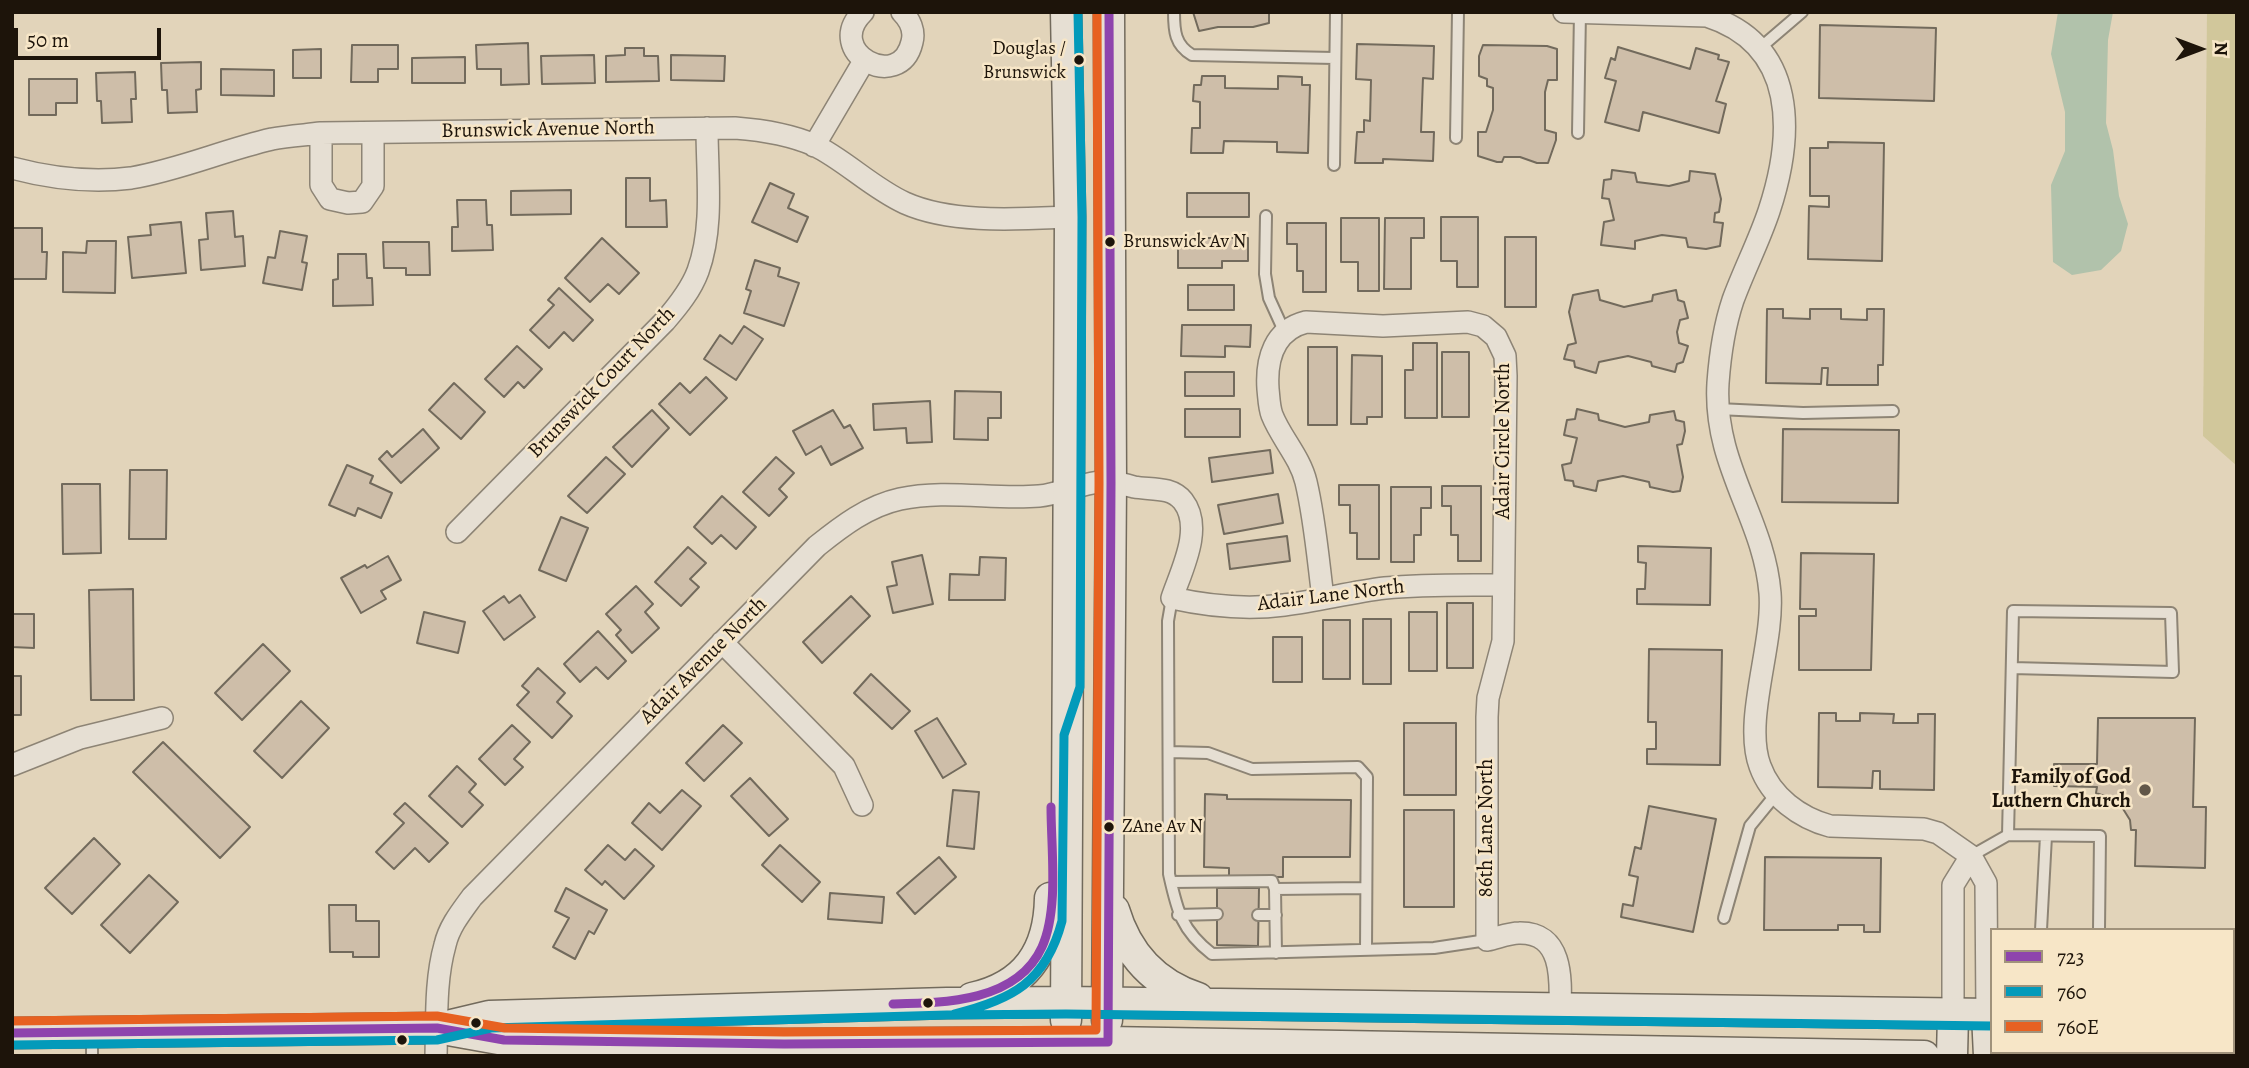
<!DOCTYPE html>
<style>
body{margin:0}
#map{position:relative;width:2249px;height:1068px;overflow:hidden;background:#e2d4ba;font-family:Alegreya,serif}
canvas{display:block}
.frame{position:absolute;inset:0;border:14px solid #1d140a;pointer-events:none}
.legend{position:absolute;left:1990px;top:928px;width:245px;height:126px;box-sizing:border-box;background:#f7e6c7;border:2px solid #a0927b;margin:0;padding:9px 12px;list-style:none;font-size:21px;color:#1d140a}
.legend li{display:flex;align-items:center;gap:14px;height:35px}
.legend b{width:35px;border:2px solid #a0927b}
.north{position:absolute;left:2165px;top:14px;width:70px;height:70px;-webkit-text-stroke:5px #f7e6c7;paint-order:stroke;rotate:90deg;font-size:19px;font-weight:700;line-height:28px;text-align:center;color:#1d140a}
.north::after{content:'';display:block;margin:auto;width:24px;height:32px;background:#1d140a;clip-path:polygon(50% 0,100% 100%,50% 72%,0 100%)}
.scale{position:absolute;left:14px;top:28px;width:147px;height:32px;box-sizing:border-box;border:4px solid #1d140a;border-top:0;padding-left:9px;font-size:21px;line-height:24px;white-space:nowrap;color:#1d140a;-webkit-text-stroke:5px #f7e6c7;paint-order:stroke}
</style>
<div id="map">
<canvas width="2249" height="1068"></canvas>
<div class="frame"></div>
<ul class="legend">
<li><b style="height:9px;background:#8e44ad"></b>723</li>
<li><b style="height:9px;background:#039aba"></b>760</li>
<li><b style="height:9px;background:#e76121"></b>760E</li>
</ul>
<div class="north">N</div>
<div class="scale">50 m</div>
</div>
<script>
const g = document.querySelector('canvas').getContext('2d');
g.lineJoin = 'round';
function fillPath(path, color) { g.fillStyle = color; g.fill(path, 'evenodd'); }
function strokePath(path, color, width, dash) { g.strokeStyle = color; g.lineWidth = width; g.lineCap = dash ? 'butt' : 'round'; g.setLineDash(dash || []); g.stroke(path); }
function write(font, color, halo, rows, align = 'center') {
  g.font = font + ' Alegreya,serif'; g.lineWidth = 5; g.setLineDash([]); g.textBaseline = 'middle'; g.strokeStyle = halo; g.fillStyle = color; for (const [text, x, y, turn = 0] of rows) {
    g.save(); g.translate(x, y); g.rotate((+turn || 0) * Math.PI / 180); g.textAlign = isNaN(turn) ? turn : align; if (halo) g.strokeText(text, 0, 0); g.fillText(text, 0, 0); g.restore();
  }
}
fillPath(new Path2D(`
 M2207 12H2237V466L2203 436Z`), '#d1c79b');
fillPath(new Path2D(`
 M2058 12H2113L2108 40 2106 123 2113 150 2119 196 2128 224 2121 251 2101 270 2072 275 2053 262 2051 185 2065 151V112L2051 54Z`), '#b1c2ab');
const building = new Path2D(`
 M1193 12H1269V23L1253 27H1218L1199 31Z
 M1820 25 1936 28 1934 101 1819 98Z
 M528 43 529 84 501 85V69H477L476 45Z
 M1357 44 1434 46 1433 79 1423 78 1421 132H1434L1433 161 1383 159V163H1355L1357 132H1364V120L1370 121 1371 80 1356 79Z
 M352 45H398V69H378V82H351Z
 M1483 45 1547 46 1557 49V80H1548L1545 92V130L1556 133V140L1548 163H1537L1520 157H1504L1502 162H1497L1478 156V132H1486L1493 110V88L1487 86V79L1479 76V56Z
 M1618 47 1690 69 1696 48 1719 55 1718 59 1729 62 1716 101 1726 104 1719 133 1643 112 1639 131 1605 122 1616 81 1605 78 1611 58 1615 60Z
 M625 48H644V56H658L659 81 606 82V56L625 55Z
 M321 49V78H293V50Z
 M594 55 595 83 542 84 541 56Z
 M671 55 725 56 724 81 671 80Z
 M465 57V83H412V58Z
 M201 62V89L196 90 197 112 168 113 167 90H162L161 63Z
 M221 69 274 70V96L221 95Z
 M135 72 136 99H131L132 122 102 123 101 101H97L96 73Z
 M1202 76H1225V88L1278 89V76L1302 77V85H1310L1308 153 1277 152V142L1224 141 1223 153H1191L1192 128H1200V102L1193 101 1194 85H1201Z
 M29 79H77V103H56V115H29Z
 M1828 142 1884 143 1882 261 1808 259 1809 206 1829 207V196H1810V148H1828Z
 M1612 170 1635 173 1637 182 1669 186 1689 181 1690 171 1715 174 1721 199 1719 212 1715 213 1714 222 1723 223 1720 246 1706 249 1688 247 1686 238 1662 235 1635 241V249L1601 245 1604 222 1614 220 1609 199 1602 198 1604 180 1611 179Z
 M626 178H650V201L666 200 667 227H626Z
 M770 183 794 194 788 208 808 217 797 242 752 222Z
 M571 190V214L511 215V191Z
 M1187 193H1249V217H1187Z
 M457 200H486L487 225H492L493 250 452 251V227H458Z
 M233 211 235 237 243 236 245 266 201 270 199 240 208 239 206 213Z
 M1441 217H1478V287H1457V261H1441Z
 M1341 218H1379V291H1358V262H1341Z
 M1385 218H1424V238H1411V289H1384Z
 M181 222 186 273 132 278 128 237 151 235 150 225Z
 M1287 223H1326V292H1303V271H1297V244H1287Z
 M13 228H42V252H47L46 279H12Z
 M280 231 307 236 302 262 307 263 302 290 263 283 268 257 275 258Z
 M1505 237H1536V307H1505Z
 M602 238 639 273 619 294 608 284 590 302 565 278Z
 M1178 238H1248V261H1222V268H1178Z
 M87 241H116L115 293 63 292V252L86 253Z
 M383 242H429L430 275H406V268H384Z
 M338 254H366L367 278H372L373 305 333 306V280L338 279Z
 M755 260 780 268 778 276 799 283 784 326 744 313 751 291 746 289Z
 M1188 285H1234V310H1188Z
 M559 288 593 320 573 341 564 332 549 348 530 330 554 305 548 300Z
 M1598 290 1600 300 1624 307 1652 301 1653 295 1676 290 1678 300 1684 302 1688 318 1680 320 1677 332 1679 343 1688 346 1683 362 1677 364 1675 372 1652 366 1651 362 1628 356 1599 362 1596 373 1575 367 1574 361 1564 359 1568 345 1576 343 1569 312 1573 295Z
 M1767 309H1783V318L1810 319V309H1841V319L1867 320V309H1884L1883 365H1878V385H1827L1828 368H1822L1821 384 1766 383Z
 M1182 325H1251L1250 347 1225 346V357L1181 356Z
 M744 326 763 339 736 380 704 359 720 335 732 344Z
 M1413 343H1437V418H1405V370H1413Z
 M517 346 542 369 524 388 518 382 504 397 485 379Z
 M1308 347H1337V425H1308Z
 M1442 352H1469V417H1442Z
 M1352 355 1382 356V417H1367V424H1351Z
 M1185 372H1234V396H1185Z
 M706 377 727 398 690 435 659 404 680 383 690 393Z
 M454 383 485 412 461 439 429 410Z
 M955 391 1001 392V418H988V440L954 439Z
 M930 401 932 442 907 443 906 428 874 430 873 404Z
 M1185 409H1240V437H1185Z
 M1577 409 1598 414 1599 420 1625 427 1649 422 1650 415 1674 411 1676 420 1684 422 1685 431 1682 444 1677 445 1683 477 1680 491 1673 492 1650 487 1649 482 1623 476 1598 481 1596 491 1574 486 1573 481 1565 480 1562 465 1571 463 1577 438 1564 435 1567 420 1575 419Z
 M652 410 669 428 632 467 613 447Z
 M833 410 844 428 850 425 863 448 831 465 821 446 806 455 793 431Z
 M423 429 439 448 401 483 379 459 387 451 392 457Z
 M1783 429 1899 430 1898 503 1782 502Z
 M1270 450 1273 473 1212 482 1209 458Z
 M606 457 625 474 587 513 568 496Z
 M776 457 794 473 779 489 787 497 769 516 743 492Z
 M347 465 373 476 370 483 392 493 381 518 358 508 355 516 329 505Z
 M130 470H167L166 539H129Z
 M62 484H100L101 553 63 554Z
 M1339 485H1379V559H1357V533H1350V505H1339Z
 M1442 486H1481V561H1458V535H1451V506H1442Z
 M1391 487H1431V508H1421V535H1414V562H1391Z
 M1278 494 1283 523 1224 534 1218 505Z
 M722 496 756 527 736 549 721 535 712 544 694 527Z
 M561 517 588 528 566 581 539 570Z
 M1287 536 1290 561 1230 569 1227 544Z
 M1638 546 1711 548 1710 605 1637 604V589H1645L1646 563 1638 562Z
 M688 547 706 563 690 579 699 587 681 606 655 582Z
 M1801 553 1874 554 1871 670H1799V616H1816V609H1800Z
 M922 555 933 604 893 613 887 587 897 585 892 562Z
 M388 556 401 580 381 591 386 599 361 613 341 578 365 565 367 568Z
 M980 557 1006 558 1005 600H949L950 574 979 575Z
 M636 586 653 604 645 612 659 628 632 653 616 635 621 630 606 614Z
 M133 589 134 700H91L89 590Z
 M520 595 535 617 504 640 483 611 504 596 509 603Z
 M851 596 870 616 822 663 803 642Z
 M1447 603H1473V668H1447Z
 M424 612 465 622 458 653 417 643Z
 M1409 612H1437V671H1409Z
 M12 614H34V648L12 647Z
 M1363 619H1391V684H1363Z
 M1323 620H1350V679H1323Z
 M598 631 626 661 608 679 596 667 580 682 564 664Z
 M1273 637H1302V682H1273Z
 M263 644 290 671 242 720 215 693Z
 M1649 649 1722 650 1720 765 1647 764V749H1656V722H1648Z
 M538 668 565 693 557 702 572 716 552 738 517 705 529 692 522 686Z
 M871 674 910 711 892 729 854 693Z
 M12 676H21V715H12Z
 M301 701 329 728 282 778 254 751Z
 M1819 713H1836V721H1860V713L1894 714 1893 723H1918V714H1935L1934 790 1880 789V771H1873L1872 788 1818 787Z
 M937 718 966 764 943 778 915 731Z
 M2098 718H2195L2193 807H2206L2205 868 2135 866 2136 830H2131L2130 820 2120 804 2113 799 2096 793 2097 787 2054 786V764H2097Z
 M1404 723H1456V795H1404Z
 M512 725 530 742 514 759 523 767 505 785 479 759Z
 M723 725 742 743 704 781 686 763Z
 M163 742 250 827 220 858 133 772Z
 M457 766 476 784 469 792 483 805 462 827 429 796Z
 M750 778 788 819 769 836 731 796Z
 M682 790 701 806 662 850 632 823 649 803 660 813Z
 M953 790 979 792 974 849 947 846Z
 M1205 794 1227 795V799L1351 800 1350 857H1283V877H1229V868L1204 867Z
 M405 803 448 843 429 862 415 848 394 869 376 852 404 823 394 814Z
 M1649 806 1716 819 1693 932 1621 917 1623 904 1633 906 1638 877 1629 875 1635 847 1641 849Z
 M1404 810H1454V907H1404Z
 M94 838 120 864 72 914 45 888Z
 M608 845 625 860 635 849 654 866 624 899 605 881 602 885 585 870Z
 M780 845 820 882 802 902 762 865Z
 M939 857 956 877 915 914 897 893Z
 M1765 857 1881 858 1880 932H1864V925H1838V930H1764Z
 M149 875 178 902 130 953 101 925Z
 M566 888 607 910 594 934 589 931 575 959 553 947 569 918 555 911Z
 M1217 888H1259L1258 946 1217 945Z
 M830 893 884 897 882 923 828 919Z
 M329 905H356V921H379V957H353V952H330Z`);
fillPath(building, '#cebea9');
strokePath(building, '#726a5c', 2);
const lane = new Path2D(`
 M1174 12C1174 31 1175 45 1192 55L1334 58
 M1760 48 1802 12
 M1578 133 1580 12
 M1456 138 1458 12
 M1334 165 1336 12
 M1266 216 1265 274 1269 298 1284 331
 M1718 409 1803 413 1893 411
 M1172 598 1168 621 1169 874C1177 910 1181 930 1212 954L1434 948 1487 940
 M1170 752 1208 753 1252 769 1358 767 1367 777 1366 950
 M2008 835 2013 611 2171 613 2173 672 2012 668
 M1971 856 2008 835 2100 836 2099 930
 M1171 882 1272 881 1275 889
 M1178 915 1217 914
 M1258 915H1276
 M1724 918 1750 826 1777 793
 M2041 930 2046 836
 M1276 953 1275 889 1366 888
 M92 1056V1035`);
const street = new Path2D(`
 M863 12C822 52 900 94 912 42 915 31 910 20 902 12
 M1564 12 1707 16C1798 45 1794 135 1769 211 1759 241 1744 270 1733 300 1724 327 1720 355 1718 383 1713 465 1764 518 1770 593 1774 645 1743 720 1760 766 1771 797 1800 818 1830 826L1924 829 1938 833 1971 856 1986 883 1987 1014
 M321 133V185L330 199 348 203 362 202 373 186V133
 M814 146 864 61
 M12 168C50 178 92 183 131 178 179 170 224 150 272 139 288 136 305 135 321 133L735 128C761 130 789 134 814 145 845 160 872 188 905 203 952 224 1019 219 1070 217
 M457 532 665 321C678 306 691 290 698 271 714 227 707 175 707 128
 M1323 598C1318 559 1315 520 1306 482 1300 457 1281 438 1272 415 1269 407 1269 398 1268 389 1266 359 1274 330 1306 322L1383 326 1468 322 1483 326 1496 337 1505 356 1506 376 1503 641 1488 698 1487 717V940C1497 938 1509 933 1519 933 1563 932 1561 979 1560 1009
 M722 642 844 766 862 805
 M12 765 80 738 162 718
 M1953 1015V885L1971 856
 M436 1056C437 1020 435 980 445 945 449 927 461 912 472 897L817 546C842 526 868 506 900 499 946 489 994 500 1039 496 1063 494 1089 479 1113 482 1120 483 1127 485 1134 487 1151 490 1171 486 1183 501 1204 528 1181 571 1172 598 1208 606 1246 610 1284 605 1318 601 1351 592 1385 588 1424 584 1464 585 1503 585`);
const secondary = new Path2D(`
 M1114 910C1127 954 1154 984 1198 998
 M972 998C1026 986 1049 951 1050 898
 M1987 1014 1989 1056
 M2233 1018H2237
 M1066 1020 1070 217 1066 12
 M1107 1020 1111 482 1109 12
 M447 1026 489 1016 947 1003 1066 1002 1992 1014
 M12 1033 437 1028 504 1040 784 1044 1108 1042 1924 1056
 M1952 1056 1953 1015`);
strokePath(lane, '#8d8475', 14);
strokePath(street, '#8d8475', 24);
strokePath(secondary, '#726a5c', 33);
strokePath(lane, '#e6dfd3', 10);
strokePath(street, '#e6dfd3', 21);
strokePath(secondary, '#e6dfd3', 30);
strokePath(new Path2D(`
 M893 1004C944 1003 1017 1002 1042 947 1059 909 1051 849 1051 807
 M12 1033 437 1028 504 1040 784 1044 1108 1042 1111 482 1109 12`), '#8e44ad', 9);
strokePath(new Path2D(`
 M954 1014C1012 1000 1046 982 1062 921L1064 735 1080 687 1082 217 1078 12
 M12 1045 437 1040 491 1028 947 1015 1066 1014 1992 1026`), '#039aba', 9);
strokePath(new Path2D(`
 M12 1021 437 1016 505 1028 784 1032 1096 1030 1099 482 1097 12`), '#e76121', 9);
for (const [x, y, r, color] of [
 [1079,60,6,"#1d140a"],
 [1110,242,6,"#1d140a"],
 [2145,790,7,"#625748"],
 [1109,827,6,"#1d140a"],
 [928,1003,6,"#1d140a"],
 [476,1023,6,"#1d140a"],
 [402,1040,6,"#1d140a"]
]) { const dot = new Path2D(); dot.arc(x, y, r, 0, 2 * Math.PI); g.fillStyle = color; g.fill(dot); strokePath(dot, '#f7e6c7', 2.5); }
write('19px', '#1d140a', '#f7e6c7', [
 ["Douglas /",1066,49,"right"],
 ["Brunswick",1066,73,"right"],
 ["Brunswick Av N",1123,242],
 ["ZAne Av N",1122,827]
], 'left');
write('21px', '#1d140a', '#f7e6c7', [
 ["Brunswick Avenue North",548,130,-1],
 ["Brunswick Court North",602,383,-46],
 ["Adair Circle North",1504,441,-90],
 ["Adair Lane North",1331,596,-7],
 ["Adair Avenue North",704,661,-45],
 ["86th Lane North",1487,828,-90]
]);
write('bold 21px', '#1d140a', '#f7e6c7', [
 ["Family of God",2131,778],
 ["Luthern Church",2131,802]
], 'right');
</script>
